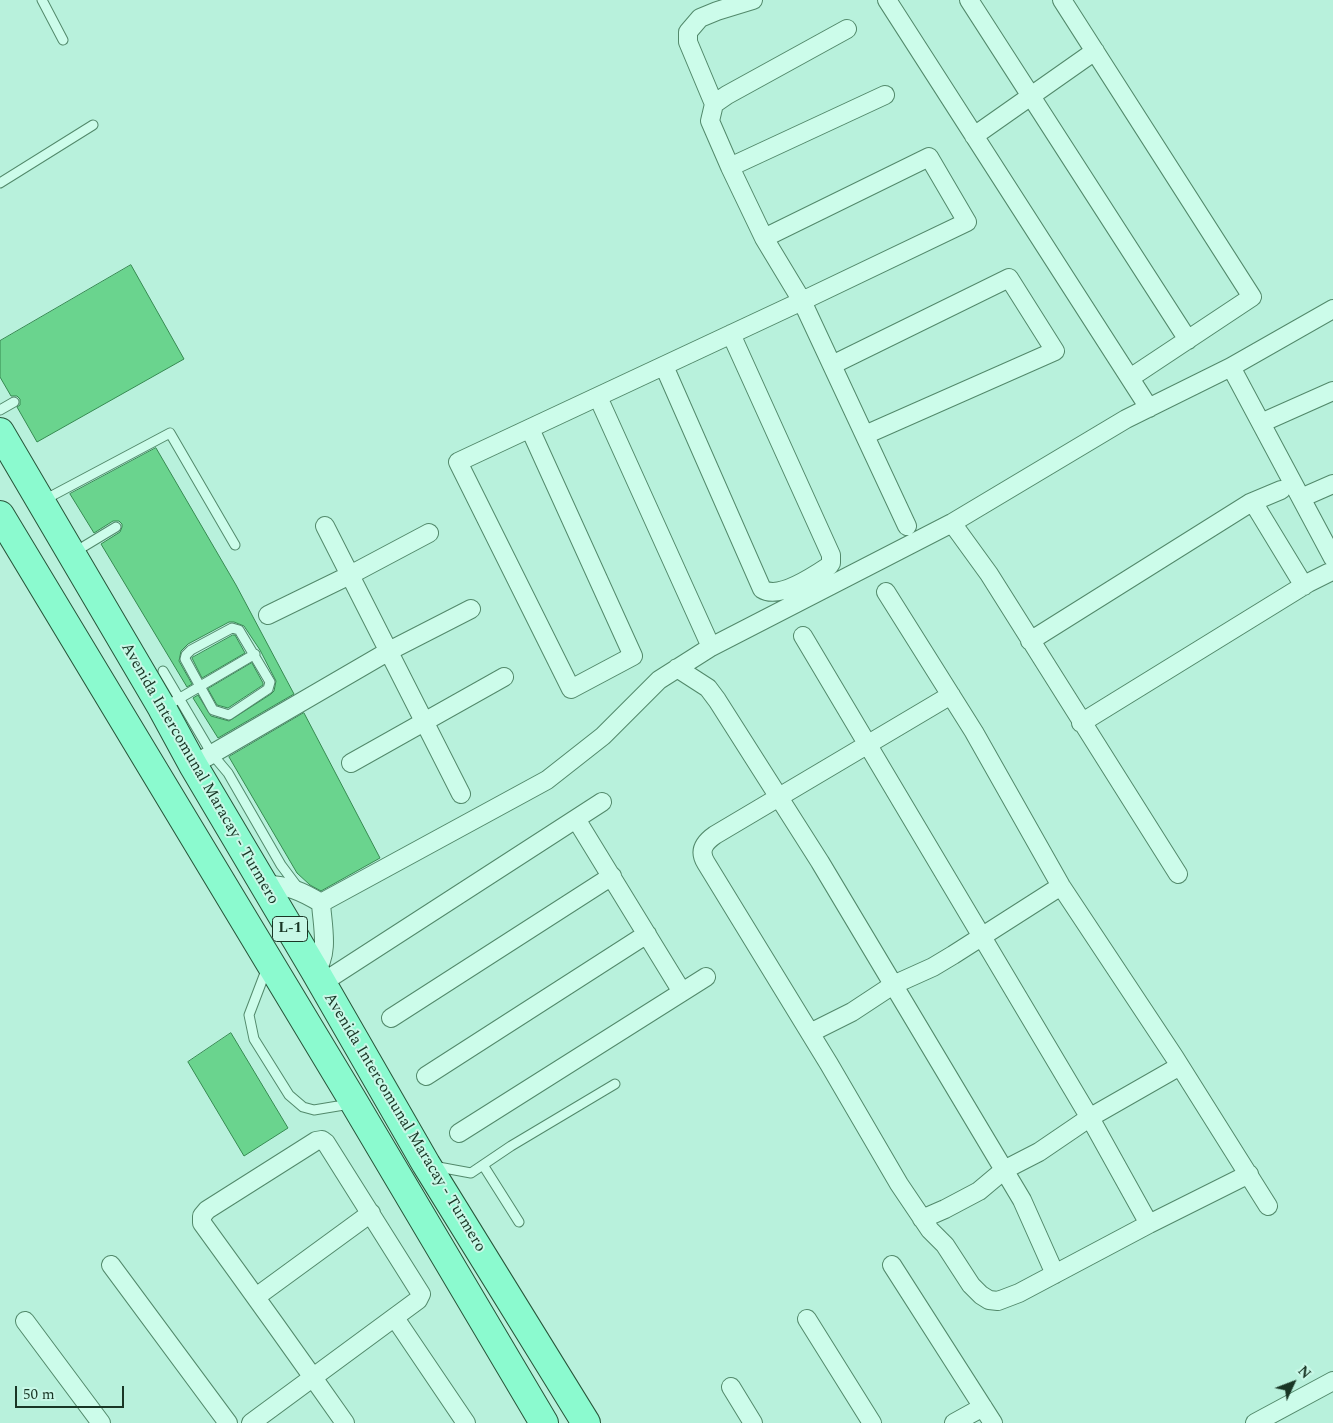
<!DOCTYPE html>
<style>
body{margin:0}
#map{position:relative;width:1333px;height:1423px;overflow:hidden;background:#b8f1dc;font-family:Spectral,serif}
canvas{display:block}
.north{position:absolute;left:1268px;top:1358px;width:50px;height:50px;-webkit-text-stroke:4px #c8f8e7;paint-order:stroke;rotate:47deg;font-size:14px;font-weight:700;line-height:20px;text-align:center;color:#193625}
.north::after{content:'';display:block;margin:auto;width:18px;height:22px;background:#193625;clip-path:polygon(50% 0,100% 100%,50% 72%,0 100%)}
.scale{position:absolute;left:15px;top:1386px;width:109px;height:22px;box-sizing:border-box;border:2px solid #193625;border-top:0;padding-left:6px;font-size:15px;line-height:18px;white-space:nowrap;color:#193625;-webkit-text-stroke:4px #c8f8e7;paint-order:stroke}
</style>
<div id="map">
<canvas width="1333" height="1423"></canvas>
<div class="north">N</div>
<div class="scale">50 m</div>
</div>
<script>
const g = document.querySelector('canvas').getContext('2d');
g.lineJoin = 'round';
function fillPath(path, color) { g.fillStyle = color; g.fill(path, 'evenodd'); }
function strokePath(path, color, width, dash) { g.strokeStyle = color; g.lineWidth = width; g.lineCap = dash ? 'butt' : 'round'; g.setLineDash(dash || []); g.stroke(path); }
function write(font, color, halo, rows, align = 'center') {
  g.font = font + ' Spectral,serif'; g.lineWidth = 4; g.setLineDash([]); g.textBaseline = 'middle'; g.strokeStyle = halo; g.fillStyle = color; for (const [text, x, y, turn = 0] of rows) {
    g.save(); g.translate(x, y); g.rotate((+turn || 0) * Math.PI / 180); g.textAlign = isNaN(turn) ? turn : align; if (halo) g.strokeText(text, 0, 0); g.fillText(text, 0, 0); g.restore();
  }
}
const building = new Path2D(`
 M131 265 184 359 37 442 17 407 20 405V399L17 396H11L0 377V341Z
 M156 448 236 585 294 694 218 738 193 698 198 695 211 716 229 721 271 694 274 691 276 681 260 650 244 626 234 622H229L188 644 181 651 179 661 192 684 187 687 101 544 120 532 122 527V524L119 521H113L94 533 70 494Z
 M233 635H235L245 653 202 678 192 658Z
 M252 663 263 683V685L228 708 217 705 208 689Z
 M304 713 380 858 321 891 310 885 297 873 229 757Z
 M231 1033 288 1128 244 1156 188 1062Z`);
fillPath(building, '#6ad48e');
strokePath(building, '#368a51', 1);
const service = new Path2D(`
 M42 0 63 40
 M0 183 93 125
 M0 410 14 402
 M44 500 170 433 235 545
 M73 553 116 527
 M232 628 239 630 270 682 268 689 229 715 213 710 185 659 186 655 191 650Z
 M163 671 212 754 228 773 281 865 299 889
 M175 701 255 654
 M265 966V973L249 1015 254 1039 289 1095 303 1107 314 1110 344 1105 350 1100
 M483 1165 519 1222
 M433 1166 471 1173 511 1146 615 1084`);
const minor = new Path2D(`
 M887 0 1149 408
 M969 0 1188 340
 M1062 0 1252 297 1130 378
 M885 95 730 167 764 238 802 301 907 526
 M714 104 688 42V32L700 18 717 11 753 0
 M974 136 1095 51
 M730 167 710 121 714 104 727 95 847 29
 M832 365 1009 278 1055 351 865 435
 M664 366 762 589C779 600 814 576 829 566L831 563V555L731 334
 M1231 367 1333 558
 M598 397 711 647
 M1261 423 1333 391
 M530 429 633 656 571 689 458 462 802 301 967 222 929 157 764 238
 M1301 498 1333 484
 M1253 502 1304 586
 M952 523 989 574 1178 874
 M325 526 461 794
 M886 592 974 732 1061 886 1175 1058 1268 1206
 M268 615 350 575 429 533
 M803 636 1094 1125 1149 1224
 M1030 641 1250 503 1281 490
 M677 668 708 688 717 700 820 862 1022 1200 1055 1274
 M951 695 715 835C705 842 698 850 706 863L829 1064 899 1184 930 1230 945 1245 971 1285 981 1295 989 1300 998 1301 1019 1293 1149 1224 1249 1174
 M1081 723 1308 583 1328 573
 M351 763 504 677
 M193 765 389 651 471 609
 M576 819 682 992
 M264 885C286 884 303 892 321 903
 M321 903 547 780 603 736 659 680 711 647 952 523 1126 419 1231 367 1333 309
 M315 971C330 955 322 923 321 903
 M322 983 602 802
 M391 1018 612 876
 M810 1033 852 1012 893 985 933 967 953 955 1061 886
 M426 1076 647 934
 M459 1133 706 977
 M922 1219 945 1209 979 1191 1004 1170 1039 1152 1089 1118 1180 1066
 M111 1265 228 1423
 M892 1265 993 1423
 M256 1297 371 1213
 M395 1318 466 1423
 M807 1319 872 1423
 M25 1321 101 1423
 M731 1387 753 1423
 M251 1423 418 1300 421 1294 326 1143 322 1140 316 1141 207 1210 202 1216V1223C250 1289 298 1356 345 1423
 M954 1423 983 1407
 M1255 1423 1333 1381`);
const primary = new Path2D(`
 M0 432 162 708 193 765 315 971 426 1164 586 1423
 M0 515 352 1099 544 1423`);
strokePath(service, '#52896b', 11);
strokePath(minor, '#52896b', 20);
strokePath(primary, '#275539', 30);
strokePath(service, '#ccfcea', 9);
strokePath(minor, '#ccfcea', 18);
strokePath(primary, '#8bfacf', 28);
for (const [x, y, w] of [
 [290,929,35]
]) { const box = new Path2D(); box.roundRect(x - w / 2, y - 12.5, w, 25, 4); g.fillStyle = '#c8f8e7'; g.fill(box); strokePath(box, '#193625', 1); }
write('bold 15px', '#193625', null, [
 ["L-1",290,929]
]);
write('16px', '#193625', '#c8f8e7', [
 ["Avenida Intercomunal Maracay - Turmero",199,774,60],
 ["Avenida Intercomunal Maracay - Turmero",404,1123,59]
]);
</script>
